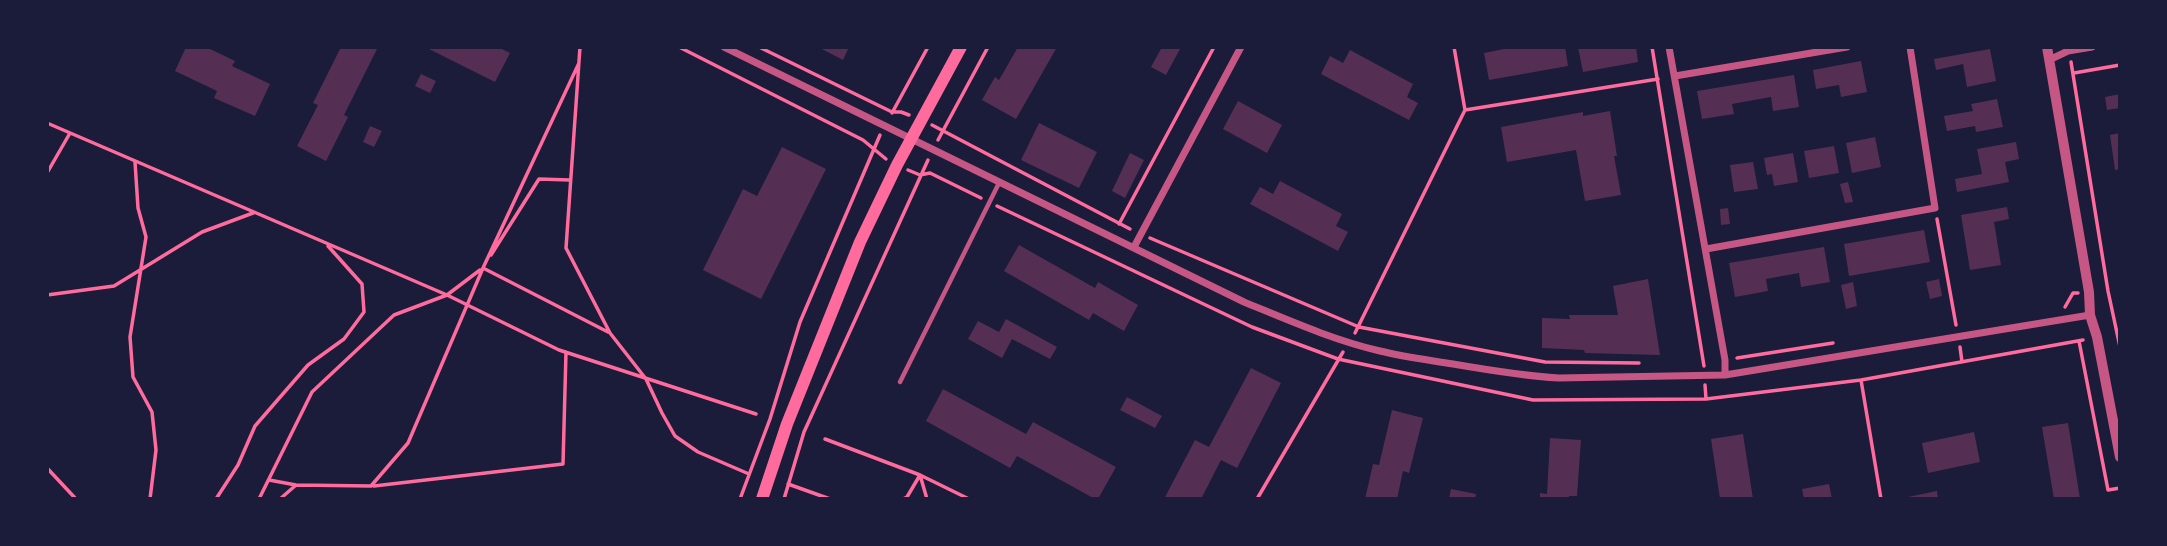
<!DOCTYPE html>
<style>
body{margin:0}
#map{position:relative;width:2167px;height:546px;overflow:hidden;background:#1b1b3a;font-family:Bitter,serif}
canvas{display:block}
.frame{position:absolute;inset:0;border:49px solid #1b1b3a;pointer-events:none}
</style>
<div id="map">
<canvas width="2167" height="546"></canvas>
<div class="frame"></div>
</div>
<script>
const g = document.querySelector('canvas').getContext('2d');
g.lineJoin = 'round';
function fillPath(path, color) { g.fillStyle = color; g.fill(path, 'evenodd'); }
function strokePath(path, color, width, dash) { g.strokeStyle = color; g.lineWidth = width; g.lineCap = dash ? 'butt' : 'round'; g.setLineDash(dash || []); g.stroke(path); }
fillPath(new Path2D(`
 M186 47H206L235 61 232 66 270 84 255 116 214 98 217 91 175 71Z
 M341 47H378L344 115 348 117 326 161 297 146 318 105 313 103Z
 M425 47H498L510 53 495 82Z
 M818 47H849L843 60Z
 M1018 47H1057L1016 119 982 100 995 77 999 80Z
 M1162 47H1181L1166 75 1151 67Z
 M1514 47H1565L1568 66 1489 80 1484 53Z
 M1578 47H1636L1638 62 1583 72Z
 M1990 49 1996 81 1967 87 1963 64 1936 70 1934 59Z
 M1350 50 1413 84 1407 97 1418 103 1409 120 1321 74 1330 56 1343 63Z
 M1861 61 1867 92 1841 97 1839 85 1816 89 1813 70Z
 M421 74 436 81 430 93 415 86Z
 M1794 75 1799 107 1773 111 1771 97 1732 104 1734 114 1702 119 1697 91Z
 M2120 94V108L2107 110 2105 97Z
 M1997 99 2003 127 1976 132 1975 126 1947 131 1944 116 1973 111 1971 104Z
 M1238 101 1282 125 1267 153 1223 129Z
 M1610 111 1617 156H1614L1621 195 1585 201 1576 150 1507 162 1501 127 1583 112V116Z
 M1039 123 1097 152 1079 188 1021 160Z
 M370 126 382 131 374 147 363 142Z
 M2120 133V169L2115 170 2110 135Z
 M1875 137 1881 167 1852 173 1846 143Z
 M2016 142 2019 159 2005 162 2009 182 1957 192 1955 179 1982 174 1977 149Z
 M1834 146 1839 173 1809 178 1804 151Z
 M782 147 826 169 761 299 703 270 743 189 757 196Z
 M1130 153 1144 160 1125 198 1112 191Z
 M1793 153 1798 182 1774 186 1772 174 1767 175 1764 158Z
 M1753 162 1758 189 1734 192 1730 165Z
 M1280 181 1342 214 1336 226 1348 232 1338 251 1250 204 1260 187 1273 194Z
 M1848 182 1853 202 1845 203 1840 184Z
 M2007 207 2009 219 1994 222 2001 265 1970 270 1961 215Z
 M1728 208 1730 224 1721 225 1720 209Z
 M1924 230 1930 262 1849 276 1844 244Z
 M1019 245 1095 288 1098 282 1138 305 1124 331 1093 313 1089 320 1004 271Z
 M1824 247 1830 282 1801 287 1799 273 1766 279 1768 291 1735 297 1729 263Z
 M1648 279 1660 355 1585 353 1584 350 1542 348V318L1570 319 1569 315H1618L1613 286Z
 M1939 279 1942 296 1930 299 1926 282Z
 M1853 282 1857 306 1846 309 1841 285Z
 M1006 319 1057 347 1050 359 1012 339 1002 358 968 339 978 321 999 332Z
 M1251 368 1281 383 1237 468 1221 460 1201 499H1164L1195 440 1209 447Z
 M943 389 1026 434 1033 422 1116 467 1098 499H1095L1017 456 1010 468 926 421Z
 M1127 397 1162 416 1155 428 1120 410Z
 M1392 410 1423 418 1409 473 1403 471 1397 499H1365L1373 464 1379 465Z
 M2068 423 2080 499H2054L2042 427Z
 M1974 432 1980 462 1928 473 1922 443Z
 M1743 434 1753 499H1720L1711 439Z
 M1550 438 1581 440 1577 496H1569V499H1540V493L1547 494Z
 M1829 484 1832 499H1804L1802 489Z
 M1451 489 1476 494 1475 499H1449Z
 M1937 491 1938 499H1903V498Z`), '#542f53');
strokePath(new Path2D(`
 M580 47 566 248 610 333 646 379 662 413 675 436 698 452 749 474
 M679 47 863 140 886 159
 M759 47 892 112H901L909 115
 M1652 47 1704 366
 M2071 62 2108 291 2120 347
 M2074 73 2120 65
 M1465 110 1658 79
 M892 113 928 47
 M47 123 447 295 559 350 756 414
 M932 125 1130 229
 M938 140 988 47
 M135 162 138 208 146 237 130 337 133 377 152 412 156 450 150 499
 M908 170 920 175 930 173 981 198
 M47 173 70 133
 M997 206 1252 327 1338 359 1533 400 1706 399
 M1937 219 1956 325
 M1119 224 1214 47
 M1150 238 1359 327 1545 362 1639 363
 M491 255 539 179 570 180
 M483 268 608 332
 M47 295 114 286 202 232 253 213
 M2065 307 2073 293H2078
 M1355 333 1465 110 1454 47
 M2079 341 2108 490 2120 488
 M1960 347 1962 362
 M1737 358 1833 343
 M1861 380 2083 340
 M1705 385 1706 399 1861 380 1881 499
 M825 439 920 475 969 499
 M47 468 76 499
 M920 475 927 499
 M269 480 296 485 371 486 408 443 483 268 579 63
 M788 484 830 499
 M374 486 563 464 566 352
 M216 499 238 465 255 426 308 365 344 339 364 312 362 284 328 246
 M259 499 312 392 394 315 447 295 480 270
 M280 499 296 485
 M740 499 770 419 800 322 880 135
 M784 499 804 432 928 160
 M903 499 907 497 920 475
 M1257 499 1343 352`), '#ff6b9d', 3.5);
strokePath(new Path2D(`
 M900 382 999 183`), '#c65784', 4.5);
strokePath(new Path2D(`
 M724 47 1244 302C1288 320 1333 340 1380 351 1404 357 1429 360 1453 364 1488 370 1523 376 1559 378L1725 375 2090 315
 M1669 47 1725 360V375
 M2049 60 2068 51 2092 47
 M1675 76 1847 47
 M1134 247 1241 47
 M1706 249 1935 208 1910 47`), '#c65784', 7);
strokePath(new Path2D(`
 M2047 47 2089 292 2090 315 2097 337 2120 457`), '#c65784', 10);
strokePath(new Path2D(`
 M762 499 787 424 860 242 897 165 961 47`), '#ff6b9d', 12);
</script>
